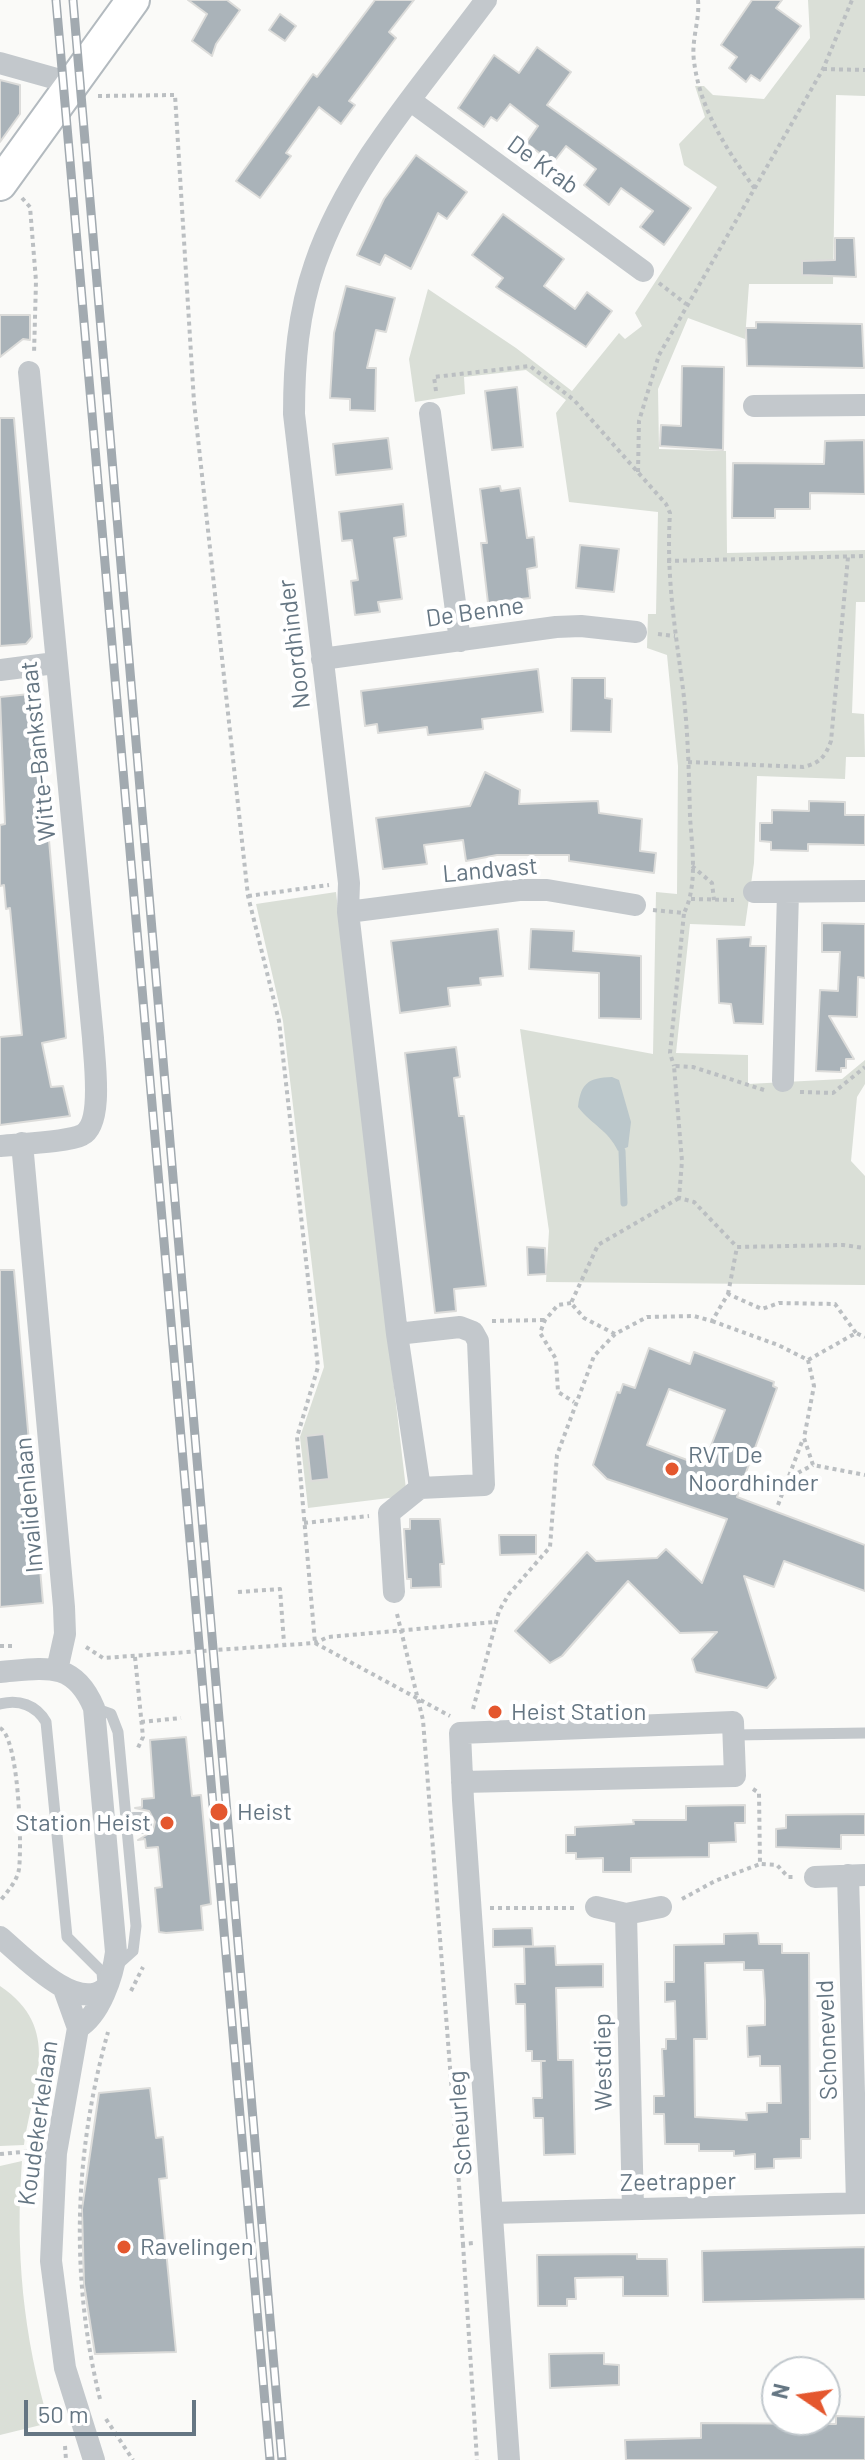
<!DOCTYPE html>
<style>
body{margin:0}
#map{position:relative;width:865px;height:2460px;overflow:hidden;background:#fafaf8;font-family:Barlow,sans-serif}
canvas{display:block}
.north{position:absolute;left:761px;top:2356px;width:80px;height:80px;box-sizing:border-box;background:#fff;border:2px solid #c1c8cd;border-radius:50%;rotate:283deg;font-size:22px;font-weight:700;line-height:32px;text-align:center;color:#657683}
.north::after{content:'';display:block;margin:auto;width:28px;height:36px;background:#e4572e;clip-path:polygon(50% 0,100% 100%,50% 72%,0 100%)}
.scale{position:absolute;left:24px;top:2400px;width:172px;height:36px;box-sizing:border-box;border:4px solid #657683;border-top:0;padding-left:10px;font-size:24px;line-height:28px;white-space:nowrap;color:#657683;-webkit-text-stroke:6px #fff;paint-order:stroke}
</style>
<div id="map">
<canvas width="865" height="2460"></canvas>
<div class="north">N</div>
<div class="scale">50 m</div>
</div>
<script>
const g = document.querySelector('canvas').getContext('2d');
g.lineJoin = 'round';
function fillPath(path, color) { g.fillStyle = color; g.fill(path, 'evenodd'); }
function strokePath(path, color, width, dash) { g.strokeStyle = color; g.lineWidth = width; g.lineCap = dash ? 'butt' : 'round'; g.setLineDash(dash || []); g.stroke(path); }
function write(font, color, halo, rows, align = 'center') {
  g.font = font + ' Barlow,sans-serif'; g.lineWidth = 8; g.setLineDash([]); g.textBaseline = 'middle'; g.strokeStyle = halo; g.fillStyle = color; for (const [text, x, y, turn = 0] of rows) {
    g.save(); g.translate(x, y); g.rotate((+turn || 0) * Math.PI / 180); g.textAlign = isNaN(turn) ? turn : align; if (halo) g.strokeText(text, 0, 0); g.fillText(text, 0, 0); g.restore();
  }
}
fillPath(new Path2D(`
 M808 0H865V96L836 95 833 284H749L745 339 688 318 658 389 659 449 726 451 727 553 865 550V602H856L852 713 864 714 865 757H846L845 779 757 776 754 863 745 926 690 924 676 1053 748 1055V1084L842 1079 865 1060V1084L857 1097 851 1161 865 1176V1285L546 1282 549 1231 520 1029 653 1054 656 892 677 894 678 766 667 655 647 648 648 614H656L658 512 569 502 556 413 566 400 526 370 464 377 465 394 415 402 409 359 428 289 516 348 572 391 619 333 625 339 642 326 635 313 717 187 684 165 679 144 705 117 695 86H704L713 95 764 99 810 38Z
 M336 892 406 1489 397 1497 308 1508 300 1437 324 1367 283 1021 256 904Z
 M0 1986C63 2028 33 2084 24 2145L0 2146Z
 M22 2161C15 2251 23 2336 49 2423L0 2435V2166Z`), '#dadfd7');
fillPath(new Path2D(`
 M612 1077 619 1080 631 1122 628 1147 618 1151C608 1130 592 1125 578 1107 581 1083 588 1078 612 1077Z`), '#bbc7cb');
strokePath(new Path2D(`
 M622 1151 624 1203`), '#bbc7cb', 7);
const building = new Path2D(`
 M188 0H227L240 10 216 44 212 56 192 41 207 14Z
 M375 0H414L389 32 396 38 349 101 355 105 341 124 319 107 286 153 291 156 260 198 236 181 313 74 317 77Z
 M752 0H782L776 8 801 26 760 81 751 75 746 82 729 68 737 57 721 45Z
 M280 14 296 26 285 41 269 30Z
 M537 47 571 72 547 105 691 208 664 245 640 227 653 211 621 188 609 205 584 185 596 169 566 146 553 163 526 143 538 126 510 104 497 121 491 117 484 127 458 108 494 55 519 73Z
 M0 80 20 85V114L0 142Z
 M416 155 467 192 447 219 438 213 411 269 385 255 380 265 357 255 384 199Z
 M503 214 564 259 544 286 575 309 587 292 612 311 586 347 496 287 503 278 472 255Z
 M835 238H854L856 277 802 275V261L835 260Z
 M346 286 395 298 386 332 376 330 367 368H376L375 411 350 410V399L330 398 334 333Z
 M0 315H30V340L23 339 0 357Z
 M756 322 862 324 864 368 747 366 746 328H756Z
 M682 366 724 367 723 450 660 446 661 425 681 426Z
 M517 387 523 447 492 450 485 391Z
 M0 418H14L32 637 26 644 0 646Z
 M388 438 392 469 336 475 333 444Z
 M864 440 865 494 810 493V509H775V518H732L733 463 824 464 825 441Z
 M500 486 501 491 520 488 527 538 534 537 537 567 527 569 530 598 488 603 481 543H487L480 489Z
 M403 504 406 536 394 538 402 599 378 602 380 612 355 615 351 581 358 580 352 540 342 541 339 512Z
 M580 545 619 549 614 592 576 588Z
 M538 669 543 712 482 719 483 729 428 735 427 727 378 733 377 724 365 726 361 691Z
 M572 678H605V698L612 699 611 732 571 731Z
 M30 694 37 700 66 1038 42 1043 51 1087 63 1086 70 1116 0 1125V1037L22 1035 10 908 6 909 4 885 0 886V825L5 824 0 697Z
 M485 772 520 790 519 804 598 801 599 813 642 819 640 851 656 853 654 873 569 861V855H497L466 861 463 840 424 845 427 864 383 869 376 818 470 806Z
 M809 801 845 802V815H865V845L808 844V851L771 850V842L760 841V823H772V810L809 811Z
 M822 923 865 924V978L858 977 857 1017 829 1016 854 1059H846V1068H841V1072L816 1071 820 990 838 991 840 952H822Z
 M498 929 503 976 480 978 481 985 448 988 450 1006 400 1013 391 941Z
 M531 929 574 931 573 951 641 956V1019L599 1018V973L529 969Z
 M751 937 750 946H766L763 1024 734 1023 731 1004 719 1003 717 939Z
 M456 1047 460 1077 454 1078 459 1116H464L486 1286 454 1289 456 1311 435 1313 405 1053Z
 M527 1247 545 1248 546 1274 528 1275Z
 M0 1270H14L43 1603 0 1607Z
 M649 1348 690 1364 694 1352 774 1382 773 1386 777 1388 737 1497 865 1545V1591L784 1561 774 1587 744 1576 776 1678 767 1688 696 1672 692 1659 717 1632 680 1633 628 1581 562 1656 550 1663 515 1631 587 1552 596 1561 657 1558 666 1549 702 1583 727 1519 607 1479 593 1465 617 1392 620 1393 623 1384 635 1388ZM669 1389 725 1410 703 1466 647 1445Z
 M324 1434 329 1479 311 1481 306 1436Z
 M410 1519H440L444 1564H440L441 1587 411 1588V1579H407L404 1529H410Z
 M499 1535H536V1554L500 1555Z
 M186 1737 192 1796 201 1795 211 1904 201 1906 203 1930 166 1933 159 1932 155 1888 162 1887 158 1847 146 1848 145 1839 138 1840 153 1831 155 1822 149 1811 135 1808 142 1807V1799L154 1798 150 1740Z
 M745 1805V1823H735L736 1842 709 1843V1857L631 1858V1872H603V1858L576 1859V1853H566V1835H575V1827L634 1824 633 1820H686V1806Z
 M865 1814V1835H841V1849L776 1847V1829L786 1828V1815Z
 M532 1928 533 1946 493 1947V1929Z
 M758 1933 759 1944H782V1953H809L810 2139H801V2158L774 2159V2168L755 2169V2154L734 2156V2151H699V2144H665L664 2114H654V2096H664L662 2049H666V2039H676L675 2001 665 2002V1982H674V1945L724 1944V1934ZM744 1962V1970H763L765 2001V2025L747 2026 748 2057 760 2056V2066H780L781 2103H767V2112L746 2113 747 2120 695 2117 694 2039H707L705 1963Z
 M555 1946 556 1965 603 1964V1987L556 1988 558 2060H573L575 2154 544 2155 543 2118H534L533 2098H542L541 2061H545H532V2051H526L525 2004H516L515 1984H525L524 1947Z
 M150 2088 156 2138 163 2137 167 2178 159 2179 176 2352 95 2354 84 2284 82 2209 99 2093Z
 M865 2247V2299L703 2302 702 2251Z
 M637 2254V2259H667L668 2296H623V2277L575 2278 576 2299H567V2306H538L537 2255Z
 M604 2353V2364L619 2365V2385L550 2388 549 2354Z
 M836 2416 865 2417V2460H626L625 2440 701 2438V2423L836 2424Z`);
fillPath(building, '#aab3b9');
strokePath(building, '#dcdcda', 2);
const secondary = new Path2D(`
 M0 184 133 0`);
strokePath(secondary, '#b3babf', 36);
strokePath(new Path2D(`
 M698 0C700 20 691 40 694 61 700 110 727 150 755 189
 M823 69 865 70
 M98 96 175 95 194 402 248 896 279 1021 318 1367 297 1437 315 1643
 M22 198 30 207 36 281 34 354
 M659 283 686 304
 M436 391 434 377 530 366 574 400 666 504 670 513C666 576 675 628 683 689 688 731 689 774 690 817 692 848 698 885 684 913
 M638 472 639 421 659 355 823 69 852 0
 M667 561 865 556
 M658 634 675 636
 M688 762 803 767C820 763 825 757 831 741L848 557
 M692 866 712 883 714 900
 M248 896 329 885
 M691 899 734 900
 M653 910 684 913 670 1053 674 1066
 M764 1090 693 1067 674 1066 682 1161 679 1198 694 1202 737 1247 843 1245 865 1248
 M800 1092 833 1093 865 1067
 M728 1294 737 1247
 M571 1303 558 1305 545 1320 540 1333 556 1359 558 1392 574 1402
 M492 1321 545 1320
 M712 1321 778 1345 808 1360 856 1333 865 1337
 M615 1334 584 1318 571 1303 598 1245 679 1198
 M808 1360 814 1386 804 1438 813 1465 865 1475
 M789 1476 803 1439
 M778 1505 788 1478 813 1465
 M304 1523 369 1516
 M238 1592 280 1589 284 1643
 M397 1614 423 1720 458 2170 469 2168
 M315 1643 450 1716
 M0 1646H14
 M86 1647 103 1658 315 1643 328 1637 495 1622
 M135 1657 143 1737 137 1750
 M473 1709 499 1611 509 1594 550 1547 557 1455 594 1356 615 1334 647 1317 694 1316 712 1321 728 1294 762 1309 779 1303 835 1304 856 1333
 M141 1722 181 1718
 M0 1728C19 1738 22 1845 19 1869 17 1881 8 1891 0 1901
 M753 1789 759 1793 760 1864 777 1865 788 1877H795
 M20 1828 41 1827
 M682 1899 715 1881 760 1864
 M490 1908H577
 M131 1991 143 1967
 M0 2154 33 2151
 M458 2170 463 2244 474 2243
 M463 2244 477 2460
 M100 2399C70 2277 74 2153 108 2032
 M106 2419 133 2460
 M65 2446 66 2460`), '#bbbfc2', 4, [4, 4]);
strokePath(new Path2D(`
 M0 1704C19 1699 36 1705 46 1722L67 1937 102 1972 103 1984
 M94 1708 111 1714 118 1732 136 1926 133 1951 114 1968
 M734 1735 865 1733`), '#c3c8cc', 11);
strokePath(new Path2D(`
 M0 63 71 83
 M411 101 643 271
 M754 406 865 405
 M430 413 460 641
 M322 659 556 627 581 626 636 632
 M0 670 55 663
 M754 892 865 891
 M348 912 519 890H547L635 905
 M783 1081 788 892
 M22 1143 64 1607 65 1634 57 1670
 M0 1146C18 1144 69 1142 82 1135 104 1124 94 1059 93 1038L29 372
 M397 1334 460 1327 473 1332 478 1341 484 1485 420 1488 397 1334 348 912 349 883 294 414C294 363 298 313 315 264 349 165 425 83 486 0
 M394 1592 389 1513 420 1488
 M0 1672C45 1668 74 1660 94 1708L116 1952C113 1976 100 2015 78 2028
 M462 1782 735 1776 733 1722 460 1733 463 1800 509 2460
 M134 1823H141
 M848 1875 857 2203
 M815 1877 865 1875
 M596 1907 626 1914 661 1907
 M626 1914 633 2209
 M0 1937C22 1955 75 2012 104 1989
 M64 1989 78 2028 56 2153 51 2261 65 2368 94 2460
 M492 2213 865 2203`), '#c3c8cc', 22);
strokePath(secondary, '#fff', 32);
const rail = new Path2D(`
 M56 0 270 2460
 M73 0 282 2460`);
strokePath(rail, '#a2aab0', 9);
strokePath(rail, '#fff', 6, [18]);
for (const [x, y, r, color] of [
 [672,1469,8,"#e4572e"],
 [495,1712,8,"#e4572e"],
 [219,1812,10,"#e4572e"],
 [167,1823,8,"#e4572e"],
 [124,2247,8,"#e4572e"]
]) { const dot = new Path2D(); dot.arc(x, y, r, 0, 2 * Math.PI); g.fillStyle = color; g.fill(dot); strokePath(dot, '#fff', 3); }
write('24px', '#657683', '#fff', [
 ["De Krab",543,165,36],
 ["De Benne",475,612,-8],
 ["Noordhinder",294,644,-97],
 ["Witte-Bankstraat",38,751,-96],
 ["Landvast",490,870,-5],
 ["Invalidenlaan",29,1505,-95],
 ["Schoneveld",827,2040,-92],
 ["Westdiep",603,2062,-91],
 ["Koudekerkelaan",38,2123,-82],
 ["Scheurleg",460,2123,-94],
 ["Zeetrapper",678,2182,-1]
]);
write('24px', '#657683', '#fff', [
 ["RVT De",688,1455],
 ["Noordhinder",688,1483],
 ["Heist Station",511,1712],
 ["Heist",237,1812],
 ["Station Heist",151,1823,"right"],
 ["Ravelingen",140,2247]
], 'left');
</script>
